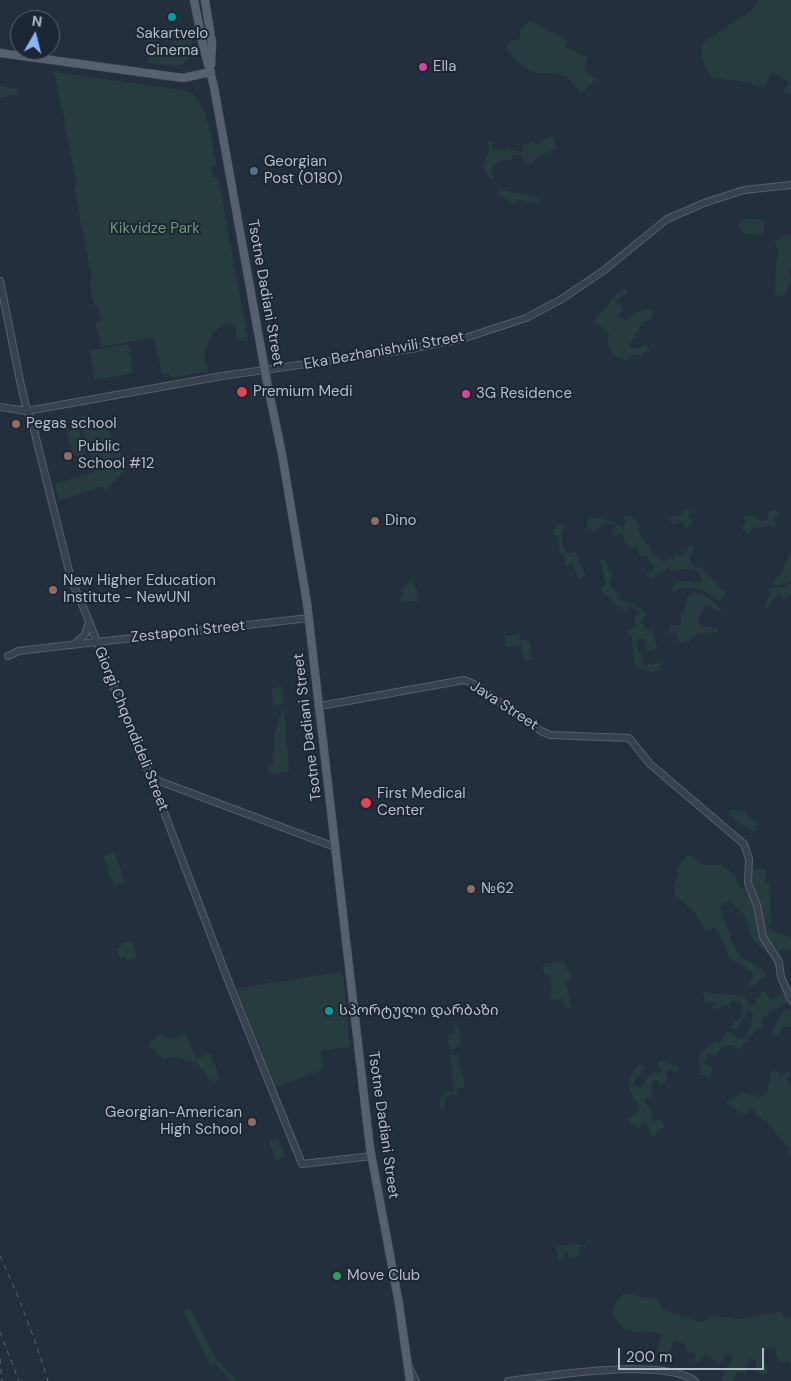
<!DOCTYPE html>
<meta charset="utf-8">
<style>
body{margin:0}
#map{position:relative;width:791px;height:1381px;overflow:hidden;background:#242f3e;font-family:"DM Sans",sans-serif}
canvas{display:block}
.north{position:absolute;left:10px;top:10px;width:50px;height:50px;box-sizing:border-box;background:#1d2633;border:1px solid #59626f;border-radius:50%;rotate:8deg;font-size:14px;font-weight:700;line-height:20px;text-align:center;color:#b4bcc9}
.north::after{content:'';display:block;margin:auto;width:18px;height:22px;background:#8ab4f8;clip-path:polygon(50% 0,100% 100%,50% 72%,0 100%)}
.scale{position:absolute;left:618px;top:1348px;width:146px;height:22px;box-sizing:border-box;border:2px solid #b4bcc9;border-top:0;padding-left:6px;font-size:15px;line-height:18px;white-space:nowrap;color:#b4bcc9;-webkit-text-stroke:4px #1d2633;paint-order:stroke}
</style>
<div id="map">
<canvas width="791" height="1381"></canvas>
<div class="north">N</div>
<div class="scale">200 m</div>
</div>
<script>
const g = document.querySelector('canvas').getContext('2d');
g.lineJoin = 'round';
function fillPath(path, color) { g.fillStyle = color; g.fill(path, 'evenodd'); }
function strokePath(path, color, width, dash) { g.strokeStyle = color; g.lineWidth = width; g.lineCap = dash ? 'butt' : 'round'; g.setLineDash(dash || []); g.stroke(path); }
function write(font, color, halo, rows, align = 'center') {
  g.font = font + ' "DM Sans","Noto Sans Georgian",sans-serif'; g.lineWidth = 4; g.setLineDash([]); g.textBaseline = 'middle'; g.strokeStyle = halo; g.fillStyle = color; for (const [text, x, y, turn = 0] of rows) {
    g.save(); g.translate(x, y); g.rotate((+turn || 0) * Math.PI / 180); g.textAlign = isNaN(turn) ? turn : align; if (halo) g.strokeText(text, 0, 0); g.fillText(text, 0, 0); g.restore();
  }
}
fillPath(new Path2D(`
 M758 0H791V96L783 91 789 82 771 72 765 88 741 81 713 78C704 67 699 57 703 43L752 10Z
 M530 20 567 41 565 47 589 58 583 69 596 79 581 93 566 77 552 73H537L526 69 513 58 507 50 508 42 520 39V30Z
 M191 38C192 43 193 50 192 54 186 72 161 64 148 63L149 55H157L156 52 164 50 170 52 172 49 170 42Z
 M54 72 182 90C186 91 191 93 193 95 208 105 213 148 216 165L212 166 211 169 213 178 218 177 248 340 243 341 236 339V327L227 324 218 328 212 334 204 354 208 371 170 378 169 374 162 375 154 337 101 347 96 322 101 321 98 305 94 306 89 281 92 280 74 187 76 186V180L64 122 65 121Z
 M0 86 17 89 18 94 0 98Z
 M553 136 557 150C545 152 539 155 530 164L523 161V156L512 155V160C502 160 497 161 491 169L493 181 485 172 483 167 489 149 488 142 493 141 492 146 494 150H501L508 147 510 150 523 152V145L533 141 537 144 543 140Z
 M498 188C513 194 529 193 541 200L536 203 518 199 514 204 497 194Z
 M750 218V220L758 219 764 222V234H745L737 224 743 222 742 220Z
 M789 234 791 237V268L789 271 791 280 785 295 775 297 776 264 778 250 774 242Z
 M624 288 629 292 616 301 623 308 617 316 626 320C633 313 644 307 653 311L651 320 643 323 629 345 630 348H643L645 343 650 351 642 352V355H631L625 361 621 357H615C607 348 608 343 609 332L592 322 610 303V300Z
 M128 344 133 373 95 380 90 351Z
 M85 416 88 425 108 422 113 444 118 443 126 469 106 490 101 486 59 501 55 484 95 472 79 417Z
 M79 428 86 454 73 457 67 431Z
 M687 509 691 512 688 517 693 522 690 526 685 528 682 521 672 525 670 517 681 515Z
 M776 509 778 516 773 518 777 526 772 527 771 524 758 528 755 526 748 534 741 527 746 524 743 516 754 515 755 518H759L760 521 768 520 767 513Z
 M624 516H631L640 525 637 529 646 544 650 543 652 554 663 561 675 558 674 553H678L680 557 688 550 687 547 691 544 695 548 693 550V554L690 555 691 564 695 566 693 570 683 569 672 572 669 567 651 579 646 575 655 568 646 556 641 557 636 547H631L623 541 625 536 618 533 616 537 611 535 615 526C606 521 601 524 595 532L586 526 589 518C600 517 613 522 623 527L626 521 623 518Z
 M557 523 565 526C560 535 561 544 566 553L576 552C578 565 584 566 585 576L579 579 573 564 566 566 563 554H560L558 535H553Z
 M791 550V581L780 585H774V581L782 572Z
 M605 559 610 571H612L613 575 609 579 611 586 620 596 619 600 635 604 648 614 640 621 649 631 652 628 657 647 654 650H646L644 638 636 640 639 653H641L643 665 662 663 659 671 656 670 655 673 634 666 632 638 627 632 636 626 634 617 639 613 631 605 626 611 613 603 608 596 605 597 600 588 606 584 600 561Z
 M700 566 726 594 720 601C701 589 694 583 671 592L674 584 683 581 700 583 701 576 696 570Z
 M412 580 417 591 418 601 402 602 401 595 403 594 400 589Z
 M791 583V594L784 600 779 594 773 599 769 608 764 606 771 594 767 589 786 586Z
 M695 593C707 593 717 604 723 613L706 605 698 619 701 626 717 628 718 632 703 633 689 638 690 641 679 643 676 634 670 633 669 626 681 625V612H684C684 603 685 597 695 593Z
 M519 634 520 641 529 639 532 660 524 661 521 644 506 647 504 636Z
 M282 687 284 704 273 705 272 688Z
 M282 710 284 711 289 772 268 774V767L273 764 274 734Z
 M731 809 746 813V816L760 824 754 832 734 820 735 817 729 815Z
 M114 851 125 882 114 886 103 856Z
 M689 855 704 865H722L734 875 741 888H745L753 902 775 961 752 938 746 917 730 900 720 907 723 913 721 916 730 934 732 943 739 956 761 968 766 975 752 987 748 984 753 977 752 972 729 957 719 934 713 927 706 932 694 911 675 895 674 887 679 874 676 871 684 858Z
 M749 869 765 870V883H769L771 921 767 925 770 930 791 938V949L777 951 764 935 751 887Z
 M131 940 137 957 127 961 125 957 120 958 117 948 122 946 121 943Z
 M564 961 566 970H569L570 980 565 981 566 988H568L571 1008 565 1009 563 999 551 1000 550 994H552L550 975H544L543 964Z
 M340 972 343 974 350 1047 321 1051 322 1070 276 1087 237 991 239 988Z
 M703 991C717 997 737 991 748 1000L747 1004 753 1005 756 1002 755 999 764 991 771 1000 785 992 786 1003 770 1012 766 1017H763L761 1029 757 1028 739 1050 733 1045 722 1046 716 1055 706 1053 704 1064 712 1067 710 1077 698 1074 701 1063 698 1062 701 1050 705 1049 716 1041 720 1043 727 1031 742 1040 751 1027 753 1012 747 1011 745 1017 735 1030 730 1028 734 1020 736 1021 741 1017 742 1006 740 1001 730 1002V1007L728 1008 727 1005 713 1009 712 1006 717 1005V1001L705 1003Z
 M789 1009H791V1027L783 1026 778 1037 771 1033 782 1012Z
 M454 1026H459L461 1046 450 1050 448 1034 455 1033Z
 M185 1033 196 1059 210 1053 220 1079 212 1082 197 1063 171 1056 164 1060 148 1045 159 1034 171 1039Z
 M450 1055H458L461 1075H463L465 1087 457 1088V1095L446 1096V1101H444L445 1110H441L439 1097H444L443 1092 454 1091Z
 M660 1061 679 1067 680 1070 676 1072 668 1069 666 1075 668 1078 661 1086 657 1080 651 1082 653 1089 650 1091 653 1096 644 1100 653 1115 650 1116 654 1122 659 1119 665 1125 653 1137 646 1123 637 1128 636 1124 631 1126 628 1119 641 1109C638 1104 631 1096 630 1091 627 1082 633 1068 640 1065L645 1066 639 1077H636L633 1085 641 1088 645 1081 653 1073 658 1074 662 1069 658 1064Z
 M775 1070 781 1076 787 1072 791 1074 787 1079 791 1088V1159L788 1152 790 1150 767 1122 756 1115 754 1109 748 1108 746 1115 726 1104C730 1099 735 1098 739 1093L744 1092 759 1097 767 1093 771 1073Z
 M278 1138 285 1157 276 1160 269 1141Z
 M575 1243 586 1246V1247L579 1248 580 1256 569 1258 567 1252 564 1253 565 1258 559 1260 556 1247Z
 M624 1294H629L657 1300 663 1310 701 1322 715 1316 740 1319 781 1312 784 1318H791V1370L789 1362H779L775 1347 762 1351 768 1374H761L756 1371V1360L749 1359 746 1374 738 1372 733 1381H724L721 1379 733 1358 727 1353 720 1364 705 1355 697 1363 694 1361 696 1354 686 1351 687 1346 674 1340 668 1357 656 1353 662 1335 651 1331 644 1333 633 1332 622 1328 612 1315 613 1305Z
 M190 1308 216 1359 238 1381H230L216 1364 211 1366 183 1311Z`), '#263c3f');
const minor = new Path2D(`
 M0 281 20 381 27 411 32 422 71 579 89 621 124 715 151 778 231 988 302 1164 372 1156
 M0 407 27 411 222 376 411 349 465 338 526 318 560 300 603 271 667 219 704 203 744 190 791 185
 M74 644 85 635 89 622
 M8 656 19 651 35 649 309 618
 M320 706 464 680 474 684 541 731 550 735 629 738 650 764 744 844 749 859 748 883 757 905 763 937 779 962 781 977 791 1000
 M151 778 335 847
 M409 1367 416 1381
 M508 1381C548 1376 664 1357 695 1381`);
const major = new Path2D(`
 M194 0 203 45 214 87 267 382 282 454 307 603 370 1148 399 1304 410 1381
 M205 0 212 43 211 65
 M0 53 183 78 211 72`);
strokePath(minor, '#565f6c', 8);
strokePath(major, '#414a57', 9);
strokePath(minor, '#38414e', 6);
strokePath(major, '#56606e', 8);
strokePath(new Path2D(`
 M0 1256C19 1297 35 1338 48 1381
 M0 1332 19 1381
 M0 1359 2 1381`), '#5a6575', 1, [5, 5]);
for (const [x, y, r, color] of [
 [172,17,5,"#0f9aa8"],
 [423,67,5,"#d1479c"],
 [254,171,5,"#5c6f8a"],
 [242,392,6,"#e0444e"],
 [466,394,5,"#d1479c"],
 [16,424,5,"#8d6e63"],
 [68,456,5,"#8d6e63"],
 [375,521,5,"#8d6e63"],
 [53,590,5,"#8d6e63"],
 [366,803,6,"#e0444e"],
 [471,889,5,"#8d6e63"],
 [329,1011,5,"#0f9aa8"],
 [252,1122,5,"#8d6e63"],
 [337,1276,5,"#2e9e5b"]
]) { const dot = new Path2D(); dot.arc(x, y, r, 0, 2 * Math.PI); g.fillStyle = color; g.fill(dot); strokePath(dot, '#1d2633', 2); }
write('15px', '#b4bcc9', '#1d2633', [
 ["Sakartvelo",172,34,"center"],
 ["Cinema",172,51,"center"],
 ["Ella",433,67],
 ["Georgian",264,162],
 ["Post (0180)",264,179],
 ["Premium Medi",253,392],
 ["3G Residence",476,394],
 ["Pegas school",26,424],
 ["Public",78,447],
 ["School #12",78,464],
 ["Dino",385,521],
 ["New Higher Education",63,581],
 ["Institute - NewUNI",63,598],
 ["First Medical",377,794],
 ["Center",377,811],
 ["№62",481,889],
 ["სპორტული დარბაზი",339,1011],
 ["Georgian-American",242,1113,"right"],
 ["High School",242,1130,"right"],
 ["Move Club",347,1276]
], 'left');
write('15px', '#6b9a76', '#1d2633', [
 ["Kikvidze Park",155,229]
]);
write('15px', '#b4bcc9', '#1d2633', [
 ["Tsotne Dadiani Street",265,293,80],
 ["Eka Bezhanishvili Street",384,351,-10],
 ["Zestaponi Street",188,632,-6],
 ["Java Street",504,706,33],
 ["Tsotne Dadiani Street",308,727,-97],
 ["Giorgi Chqondideli Street",131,729,68],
 ["Tsotne Dadiani Street",383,1125,82]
]);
</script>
